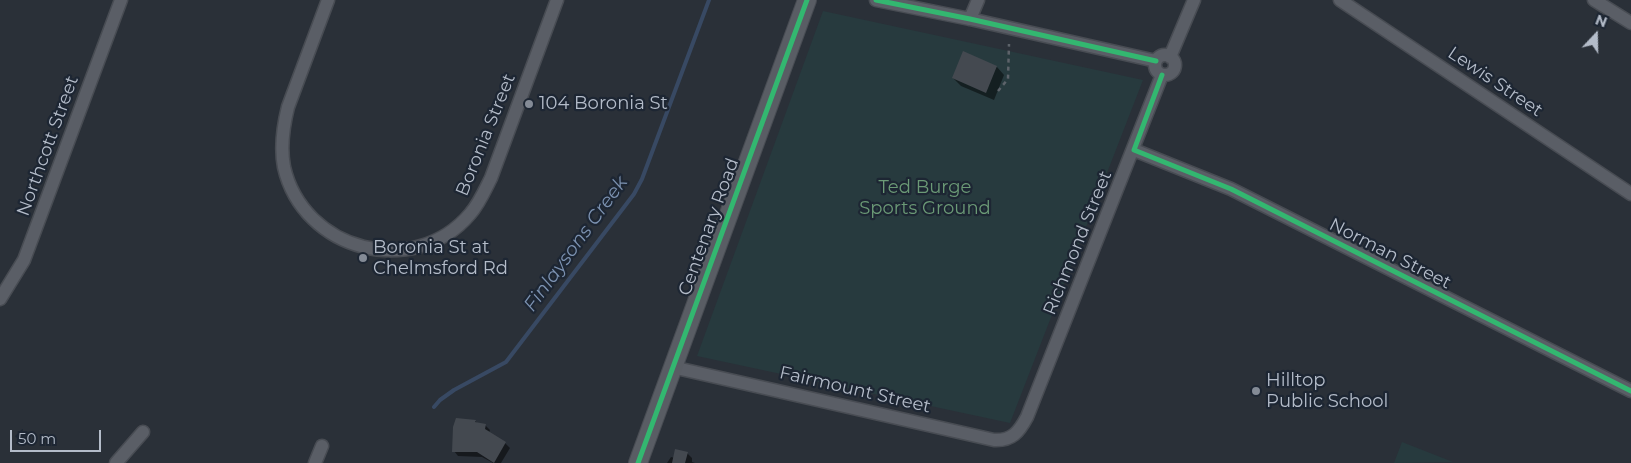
<!DOCTYPE html>
<style>
body{margin:0}
#map{position:relative;width:1631px;height:463px;overflow:hidden;background:#2a3038;font-family:Montserrat,sans-serif}
canvas{display:block}
.north{position:absolute;left:1571px;top:10px;width:50px;height:50px;-webkit-text-stroke:4px #1d2633;paint-order:stroke;rotate:21deg;font-size:14px;font-weight:700;line-height:20px;text-align:center;color:#b4bcc9}
.north::after{content:'';display:block;margin:auto;width:18px;height:22px;background:#b4bcc9;clip-path:polygon(50% 0,100% 100%,50% 72%,0 100%)}
.scale{position:absolute;left:10px;top:430px;width:91px;height:22px;box-sizing:border-box;border:2px solid #b4bcc9;border-top:0;padding-left:6px;font-size:15px;line-height:18px;white-space:nowrap;color:#b4bcc9;-webkit-text-stroke:4px #1d2633;paint-order:stroke}
</style>
<div id="map">
<canvas width="1631" height="463"></canvas>
<div class="north">N</div>
<div class="scale">50 m</div>
</div>
<script>
const g = document.querySelector('canvas').getContext('2d');
g.lineJoin = 'round';
function fillPath(path, color) { g.fillStyle = color; g.fill(path, 'evenodd'); }
function strokePath(path, color, width, dash) { g.strokeStyle = color; g.lineWidth = width; g.lineCap = dash ? 'butt' : 'round'; g.setLineDash(dash || []); g.stroke(path); }
function write(font, color, halo, rows, align = 'center') {
  g.font = font + ' Montserrat,sans-serif'; g.lineWidth = 4.5; g.setLineDash([]); g.textBaseline = 'middle'; g.strokeStyle = halo; g.fillStyle = color; for (const [text, x, y, turn = 0] of rows) {
    g.save(); g.translate(x, y); g.rotate((+turn || 0) * Math.PI / 180); g.textAlign = isNaN(turn) ? turn : align; if (halo) g.strokeText(text, 0, 0); g.fillText(text, 0, 0); g.restore();
  }
}
fillPath(new Path2D(`
 M823 11 1143 80 1010 423 697 356Z
 M1402 442 1453 462 1394 463Z`), '#273a3e');
fillPath(new Path2D(`
 M997 67 1004 75 994 100 961 86 953 78Z
 M475 421 477 423 485 425 490 430 489 433 505 443 510 448 501 463H493L482 457 458 456 454 451Z
 M687 453 692 458V462L695 463H667L671 457 675 458Z`), '#0007');
strokePath(new Path2D(`
 M434 407 440 400 454 390 506 362 634 194 642 179 709 0`), '#384963', 4);
fillPath(new Path2D(`
 M963 51 997 66 986 93 952 78Z
 M456 418 476 420 475 422 486 424 485 429 506 442 494 463 477 452H452L453 427Z
 M675 449 688 452 685 463H672Z`), '#444950');
const street = new Path2D(`
 M328 0 288 107C283 127 280 146 284 167 303 251 414 280 470 214 479 204 485 190 491 178L557 0
 M876 0 970 19 1156 61
 M1340 0 1631 194
 M1594 0 1631 23
 M970 19 978 0
 M1155 65a10 10 0 1 1 20 0a10 10 0 1 1-20 0Z
 M1170 57 1194 0
 M1134 150 1231 189 1631 391
 M0 299 24 260 121 0
 M672 367 994 440C1012 441 1019 432 1027 417L1162 75
 M116 463 143 432
 M315 463 322 446`);
const secondary = new Path2D(`
 M638 463 807 0`);
strokePath(street, '#484c53', 15);
strokePath(secondary, '#484c53', 20);
strokePath(new Path2D(`
 M998 91 1008 79 1009 44`), '#5d636a', 2.5, [4, 4]);
strokePath(street, '#5a5e66', 12);
strokePath(secondary, '#595d64', 18);
strokePath(new Path2D(`
 M876 0 970 19 1156 61
 M1162 75 1134 150 1231 189 1631 391
 M638 463 807 0`), '#33b770', 5);
for (const [x, y, r, color] of [
 [529,104,5,"#848b96"],
 [363,258,5,"#848b96"],
 [1256,391,5,"#848b96"]
]) { const dot = new Path2D(); dot.arc(x, y, r, 0, 2 * Math.PI); g.fillStyle = color; g.fill(dot); strokePath(dot, '#1d2633', 2); }
write('18px', '#b4bcc9', '#1d2633', [
 ["Lewis Street",1495,82,34],
 ["Boronia Street",486,135,-68],
 ["Northcott Street",48,146,-70],
 ["Centenary Road",709,227,-70],
 ["Richmond Street",1078,243,-68],
 ["Norman Street",1390,254,27],
 ["Fairmount Street",855,390,13]
]);
write('18px', '#b4bcc9', '#1d2633', [
 ["104 Boronia St",539,104],
 ["Boronia St at",373,248],
 ["Chelmsford Rd",373,269],
 ["Hilltop",1266,381],
 ["Public School",1266,402]
], 'left');
write('18px', '#6b9a76', '#1d2633', [
 ["Ted Burge",925,188],
 ["Sports Ground",925,209]
]);
write('italic 19px', '#7c92b1', '#1d2633', [
 ["Finlaysons Creek",576,244,-54]
]);
</script>
